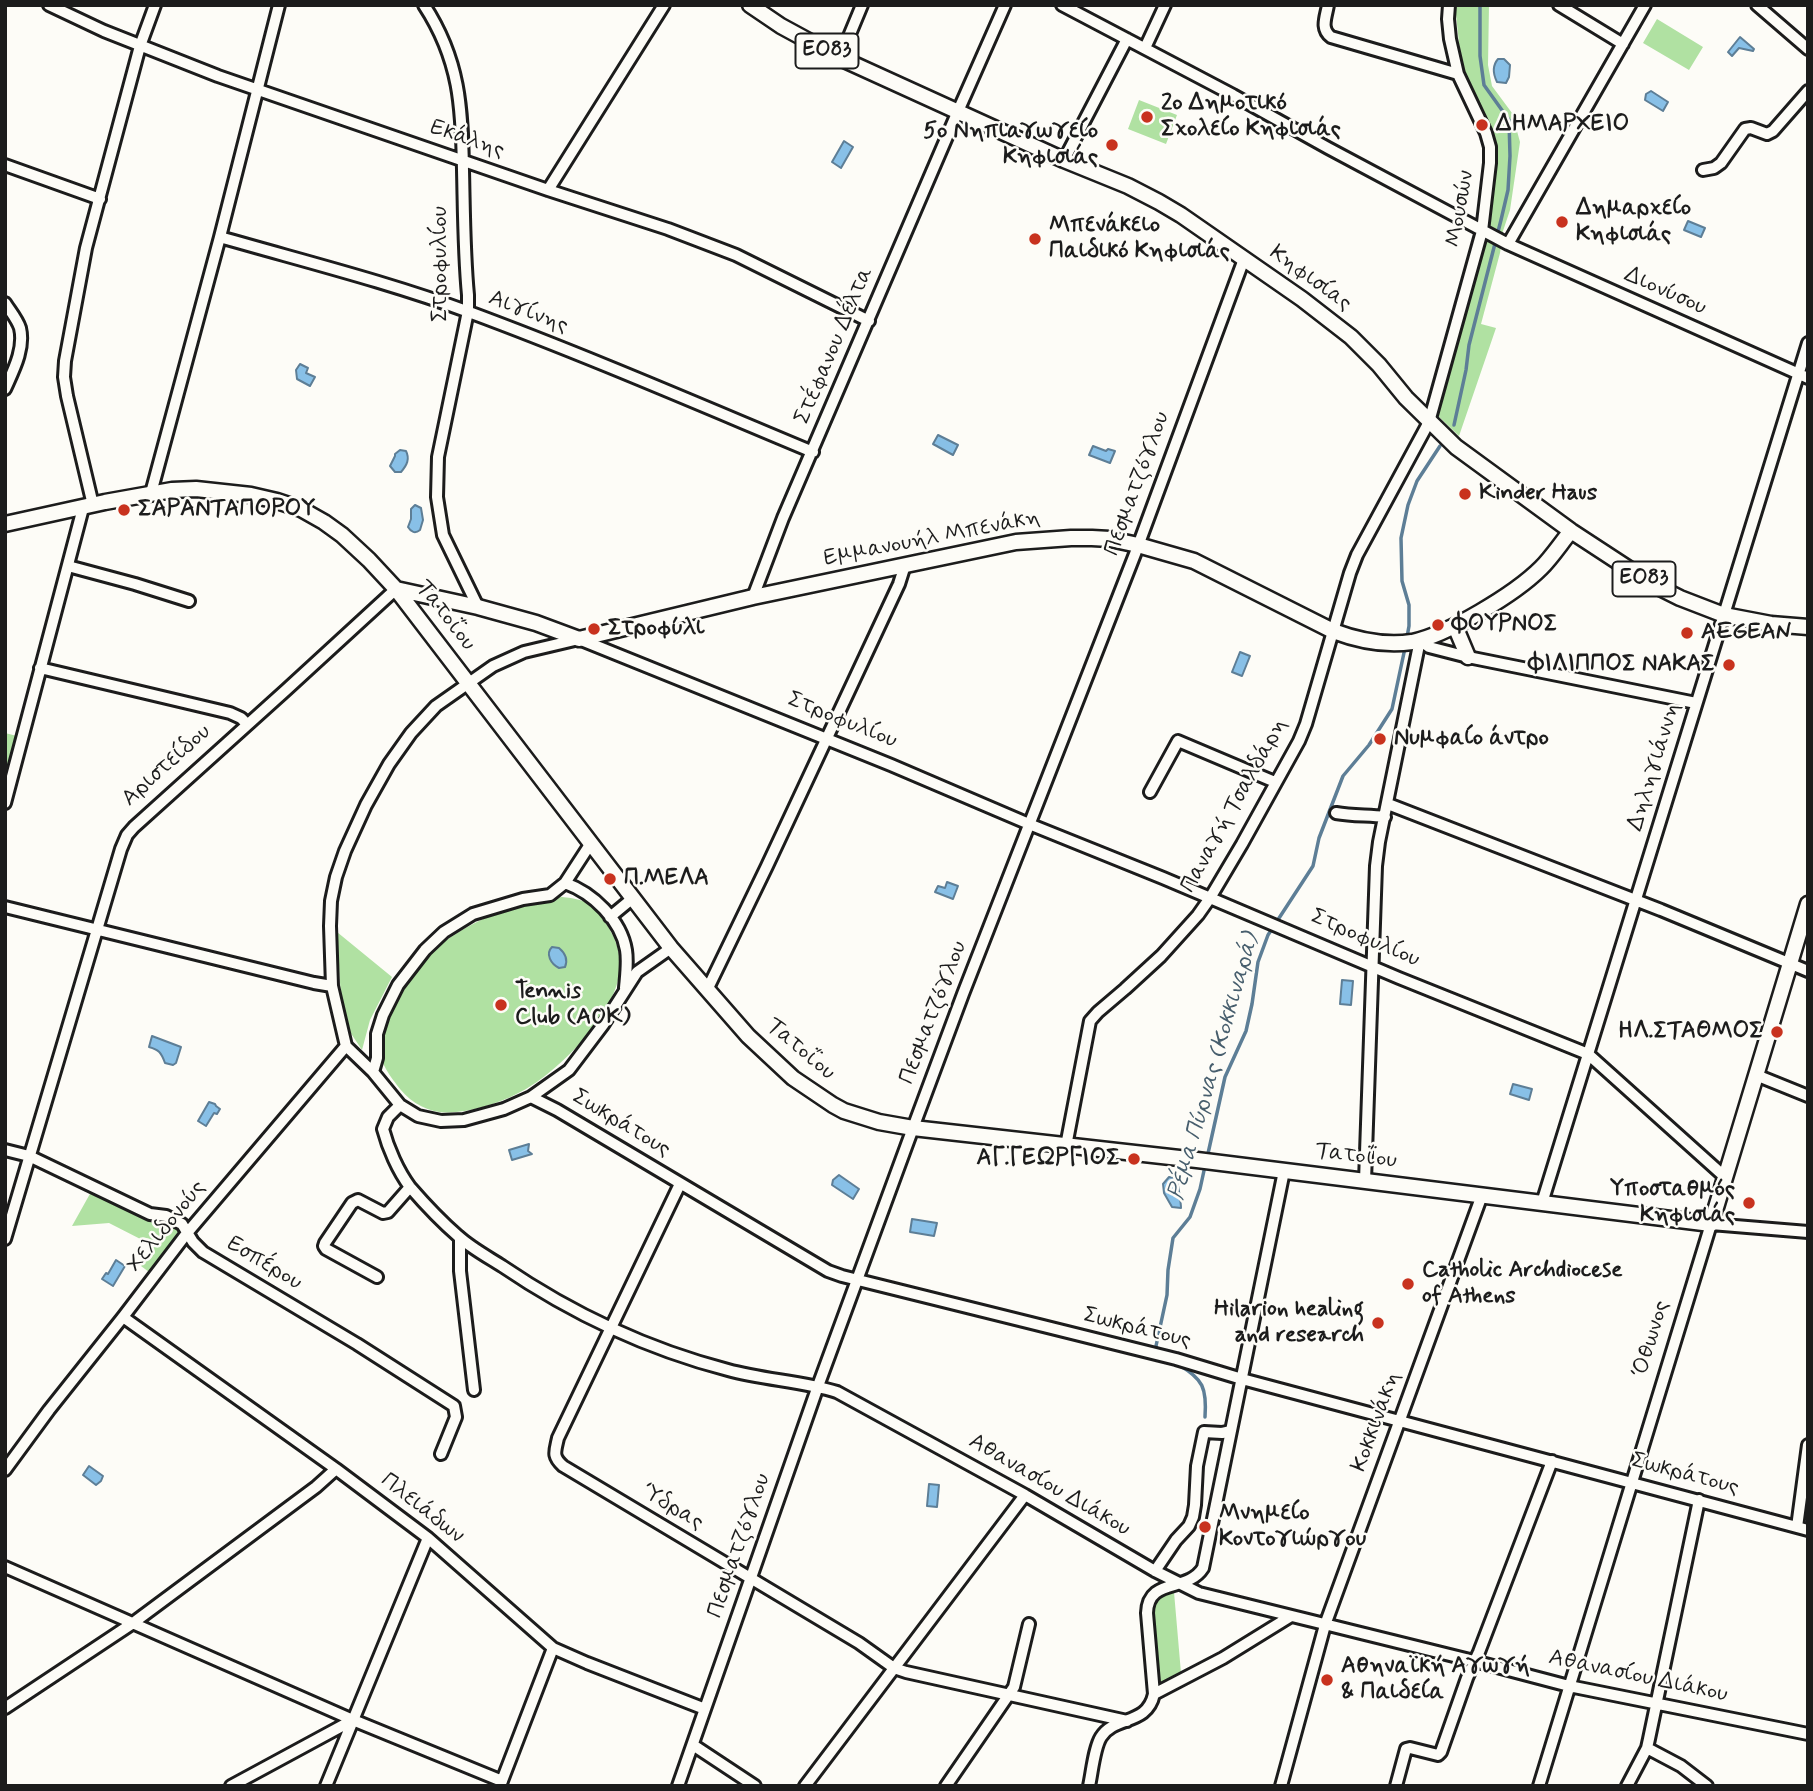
<!DOCTYPE html>
<meta charset="utf-8">
<style>
body{margin:0}
#map{position:relative;width:1813px;height:1791px;overflow:hidden;background:#fdfcf7;font-family:Mynerve,sans-serif}
canvas{display:block}
.frame{position:absolute;inset:0;border:7px solid #1c1c1c;pointer-events:none}
</style>
<div id="map">
<canvas width="1813" height="1791"></canvas>
<div class="frame"></div>
</div>
<script>
const g = document.querySelector('canvas').getContext('2d');
g.lineJoin = 'round';
function fillPath(path, color) { g.fillStyle = color; g.fill(path, 'evenodd'); }
function strokePath(path, color, width, dash) { g.strokeStyle = color; g.lineWidth = width; g.lineCap = dash ? 'butt' : 'round'; g.setLineDash(dash || []); g.stroke(path); }
function write(font, color, halo, rows, align = 'center') {
  g.font = font + ' Mynerve,sans-serif'; g.lineWidth = 5; g.setLineDash([]); g.textBaseline = 'middle'; g.strokeStyle = halo; g.fillStyle = color; for (const [text, x, y, turn = 0] of rows) {
    g.save(); g.translate(x, y); g.rotate((+turn || 0) * Math.PI / 180); g.textAlign = isNaN(turn) ? turn : align; if (halo) g.strokeText(text, 0, 0); g.fillText(text, 0, 0); g.restore();
  }
}
fillPath(new Path2D(`
 M1455 5H1489L1488 65 1492 86 1512 113 1520 142 1510 210 1503 231 1500 253 1481 324 1496 328 1459 436 1436 414 1487 228 1497 168 1494 136 1473 93 1461 62Z
 M1657 19 1703 47 1689 70 1643 43Z
 M1139 100 1177 115 1166 144 1128 129Z
 M5 733 17 736 5 778Z
 M553 896C585 899 596 901 611 932 617 942 620 955 620 967 619 1010 561 1069 526 1089 505 1101 479 1110 456 1112 434 1115 414 1106 400 1089 391 1077 379 1063 380 1047 381 1019 416 964 437 947 470 921 512 905 553 896Z
 M337 932 392 977 370 1020 362 1050 348 1029 342 1016Z
 M91 1192C109 1201 131 1215 149 1220 162 1225 170 1218 179 1233L149 1272 141 1266 154 1246 109 1223 72 1226Z
 M1174 1592 1181 1673 1159 1684 1152 1608C1156 1597 1163 1594 1174 1592Z`), '#b0e1a2');
const water = new Path2D(`
 M1740 37 1754 49 1753 51 1739 48 1732 56 1728 52Z
 M1498 59H1504L1510 65 1509 77 1506 83 1497 82C1493 74 1492 66 1498 59Z
 M1651 91 1668 102 1663 111 1645 100 1646 94Z
 M844 141 853 147 841 168 832 162Z
 M1688 221 1705 228 1701 237 1684 230Z
 M300 364 308 368 306 373 315 377 310 386 297 379 296 370Z
 M938 435 958 445 953 455 933 444Z
 M1093 446 1106 451 1108 449 1115 451 1110 463 1089 455Z
 M400 450 406 451C410 459 407 465 401 472H395L390 466 395 456V454Z
 M415 505 421 508 423 520 420 530C415 534 411 532 408 527L411 519V509Z
 M1240 652 1250 656 1242 676 1232 672Z
 M947 882 958 886 953 899 935 892 938 886 945 888Z
 M552 947 559 948C565 953 568 960 565 967L559 968C551 964 545 954 552 947Z
 M1342 980 1353 981 1351 1005 1340 1004Z
 M152 1036 181 1047 176 1063 173 1065 165 1063C161 1052 159 1050 149 1047Z
 M1513 1084 1532 1089 1529 1100 1510 1094Z
 M209 1102 215 1104 216 1106 220 1109 217 1114 214 1113 206 1126 198 1121Z
 M529 1144 528 1151 532 1154 512 1160 509 1150Z
 M839 1175 859 1189 853 1199 832 1185 833 1180Z
 M1169 1177 1176 1178C1178 1182 1181 1204 1181 1208L1172 1207 1164 1193 1163 1184Z
 M912 1219 937 1223 934 1236 910 1232Z
 M116 1260 125 1266 113 1286 102 1279 106 1273 108 1274Z
 M89 1466 103 1476 101 1481 96 1485 83 1475Z
 M929 1484 939 1485 937 1507 927 1506Z`);
fillPath(water, '#88c0e7');
strokePath(water, '#5d7e96', 2);
strokePath(new Path2D(`
 M1454 425 1466 370 1469 345 1501 220 1508 190 1510 156 1509 120 1484 85 1480 56V5
 M1407 637 1409 626V605L1402 581 1401 538 1408 505 1417 481 1440 446
 M1207 1158 1225 1077 1246 1031 1252 1004 1258 962 1268 935 1313 866 1319 838 1343 776 1369 745 1392 709 1405 648
 M1158 1351 1156 1346 1167 1295 1168 1270 1173 1238 1190 1217 1200 1189 1205 1166
 M1179 1365C1203 1379 1207 1388 1205 1417`), '#5d7e96', 3.5);
const minor = new Path2D(`
 M49 5 104 31 218 76 548 190 668 229 736 255 869 321
 M424 5C460 60 462 108 463 170 464 212 464 253 468 295V311L465 326 438 457 437 497 443 535 478 607
 M1062 5 1233 95 1328 148 1508 244 1808 378
 M1328 5C1326 17 1320 29 1331 37L1458 74
 M1559 5 1623 44
 M1757 5 1808 49
 M1145 48 1165 5
 M840 58 862 5
 M1064 160 1127 39
 M5 165 100 199
 M1703 170 1714 168 1721 163 1745 129 1751 128 1767 134 1773 131 1808 91
 M548 190 664 5
 M220 237C303 261 388 282 469 312 585 355 698 404 813 452
 M1508 244 1645 5
 M5 303C10 311 17 319 20 328 25 349 13 371 5 389
 M151 493 220 237 279 5
 M93 505 67 396 64 377 65 361 86 248 140 46 155 5
 M68 566 135 584 189 601
 M753 597 783 518 955 118 1005 5
 M40 668 230 713 241 718 247 724
 M1150 792 1178 741 1275 782
 M5 803 83 508
 M1388 804 1661 910 1808 971
 M1336 813C1353 816 1368 815 1385 817
 M565 883C593 893 621 920 626 950 628 962 626 976 625 988
 M5 907 314 983 332 986
 M610 917 633 898
 M707 990 767 866 899 584 905 565
 M346 1046 332 986 330 926 331 901 336 877 345 851 366 805 389 764 411 733 436 706 493 666 524 652 579 639 891 765 1029 824 1163 878 1399 978 1588 1054 1725 1177
 M346 1046 373 1072 400 1105 418 1116 441 1121 464 1120 504 1109 531 1097 569 1070 603 1025 637 972 671 948
 M373 1072 377 1058V1034L383 1015 398 985 425 950 444 932 473 914 523 899 550 895 565 883 591 843
 M1756 1075 1808 1096
 M531 1097 557 1110 828 1271 842 1276 1176 1359 1242 1379 1808 1530
 M400 1105 388 1117 383 1129C388 1148 398 1171 410 1187 423 1202 443 1223 458 1236 471 1248 488 1257 502 1266 571 1313 647 1349 728 1370 764 1380 802 1381 837 1392L1025 1495 1155 1571 1199 1593 1474 1661 1569 1686 1808 1734
 M1066 1146 1090 1021 1098 1012 1125 989 1161 956 1198 915 1210 898 1242 844 1299 741 1306 724 1350 573 1357 555 1429 422 1482 231 1490 163V147L1486 133 1458 74 1450 39 1448 19 1449 5
 M5 1150 29 1156 150 1214 166 1216 182 1224 193 1242 203 1252 357 1344 454 1406 456 1417 441 1454
 M1365 1181 1376 866 1379 842 1420 640 1429 647 1468 657 1696 703
 M680 1184 558 1438C555 1452 552 1456 563 1466L859 1643 894 1668 906 1672 1127 1721
 M1542 1203 1808 343
 M460 1238V1271L474 1390
 M5 1239 121 849 127 835 134 827 286 690 396 589
 M377 1277 326 1249 324 1246 325 1243 352 1203 358 1200 383 1213 388 1212 410 1187
 M123 1317 336 1469 428 1538 553 1648 587 1663 705 1709
 M5 1470 49 1410 123 1317 187 1233 346 1046
 M1797 1527 1808 1445
 M5 1567 353 1720 502 1781
 M1155 1571 1176 1540 1189 1526 1193 1517 1195 1505 1197 1466 1204 1432 1222 1433 1231 1431
 M1154 1694 1223 1658 1291 1616
 M5 1708 133 1623 316 1487 336 1469
 M693 1745 755 1786
 M1647 1748 1681 1766 1707 1786
 M231 1786 353 1720
 M326 1786 428 1538
 M500 1786 553 1648
 M678 1786 818 1386 913 1128 963 994 1135 554 1244 259
 M805 1786 1025 1495
 M946 1786 1014 1687 1029 1624
 M1089 1786C1092 1773 1094 1748 1101 1737 1115 1715 1147 1726 1154 1694L1147 1613C1148 1577 1187 1593 1203 1568L1284 1171
 M1281 1786 1325 1625 1482 1195
 M1396 1786 1406 1749 1410 1748 1438 1755 1441 1752 1467 1678 1479 1652 1552 1461
 M1539 1786 1711 1224 1808 1232
 M1627 1786 1647 1748 1649 1739 1699 1500`);
const major = new Path2D(`
 M750 5 781 26 840 58 1064 160 1128 186 1159 202 1181 215 1302 299 1351 337 1379 365 1406 398 1456 447 1571 531 1652 584 1680 598 1724 615 1771 624 1808 627
 M5 524 105 502 172 490 196 489 251 495 277 501 301 509 324 522 342 535 369 560 396 589 671 948 748 1036 793 1078 833 1105 844 1111 879 1122 913 1128 1197 1160 1711 1224 1808 904
 M396 589 478 607 536 623 579 639 753 597 1016 542 1071 538H1092L1110 539 1138 545 1194 561 1333 631C1357 640 1386 646 1412 642 1447 635 1515 594 1541 568 1552 557 1561 543 1571 531
 M1455 626 1468 657`);
strokePath(minor, '#1c1c1c', 16);
strokePath(major, '#1c1c1c', 19);
strokePath(minor, '#fdfcf7', 10);
strokePath(major, '#fdfcf7', 14);
for (const [x, y, r, color] of [
 [1147,117,7,"#c8321e"],
 [1482,125,7,"#c8321e"],
 [1112,145,7,"#c8321e"],
 [1562,222,7,"#c8321e"],
 [1035,239,7,"#c8321e"],
 [1465,494,7,"#c8321e"],
 [124,510,7,"#c8321e"],
 [1438,625,7,"#c8321e"],
 [594,629,7,"#c8321e"],
 [1687,633,7,"#c8321e"],
 [1729,665,7,"#c8321e"],
 [1380,739,7,"#c8321e"],
 [610,879,7,"#c8321e"],
 [501,1005,7,"#c8321e"],
 [1777,1032,7,"#c8321e"],
 [1134,1159,7,"#c8321e"],
 [1749,1203,7,"#c8321e"],
 [1408,1284,7,"#c8321e"],
 [1378,1323,7,"#c8321e"],
 [1205,1527,7,"#c8321e"],
 [1327,1680,7,"#c8321e"]
]) { const dot = new Path2D(); dot.arc(x, y, r, 0, 2 * Math.PI); g.fillStyle = color; g.fill(dot); strokePath(dot, '#fdfcf7', 2.5); }
for (const [x, y, w] of [
 [827,51,63],
 [1644,579,63]
]) { const box = new Path2D(); box.roundRect(x - w / 2, y - 17.5, w, 35, 5); g.fillStyle = '#fdfcf7'; g.fill(box); strokePath(box, '#1c1c1c', 2); }
write('bold 21px', '#1c1c1c', null, [
 ["ΕΟ83",827,51],
 ["ΕΟ83",1644,579]
]);
write('bold 23px', '#1c1c1c', '#fdfcf7', [
 ["2ο Δημοτικό",1161,104],
 ["Σχολείο Κηφισιάς",1161,130],
 ["ΔΗΜΑΡΧΕΙΟ",1496,125],
 ["5ο Νηπιαγωγείο",1098,132,"right"],
 ["Κηφισιάς",1098,158,"right"],
 ["Δημαρχείο",1576,209],
 ["Κηφισιάς",1576,235],
 ["Μπενάκειο",1049,226],
 ["Παιδικό Κηφισιάς",1049,252],
 ["Kinder Haus",1479,494],
 ["ΣΑΡΑΝΤΑΠΟΡΟΥ",138,510],
 ["ΦΟΥΡΝΟΣ",1452,625],
 ["Στροφύλι",608,629],
 ["AEGEAN",1701,633],
 ["ΦΙΛΙΠΠΟΣ ΝΑΚΑΣ",1715,665,"right"],
 ["Νυμφαίο άντρο",1394,739],
 ["Π.ΜΕΛΑ",624,879],
 ["Tennis",515,992],
 ["Club (AOK)",515,1018],
 ["ΗΛ.ΣΤΑΘΜΟΣ",1763,1032,"right"],
 ["ΑΓ.ΓΕΩΡΓΙΟΣ",1120,1159,"right"],
 ["Υποσταθμός",1735,1190,"right"],
 ["Κηφισιάς",1735,1216,"right"],
 ["Catholic Archdiocese",1422,1271],
 ["of Athens",1422,1297],
 ["Hilarion healing",1364,1310,"right"],
 ["and research",1364,1336,"right"],
 ["Μνημείο",1219,1514],
 ["Κοντογιώργου",1219,1540],
 ["Αθηναϊκή Αγωγή",1341,1667],
 ["& Παιδεία",1341,1693]
], 'left');
write('23px', '#1c1c1c', '#fdfcf7', [
 ["Εκάλης",467,140,19],
 ["Μουσών",1461,209,-80],
 ["Στροφυλίου",441,264,-90],
 ["Κηφισίας",1310,279,36],
 ["Διονύσου",1665,292,24],
 ["Αιγίνης",528,313,21],
 ["Στέφανου Δέλτα",835,346,-67],
 ["Πεσματζόγλου",1138,484,-70],
 ["Εμμανουήλ Μπενάκη",932,539,-11],
 ["Τατοΐου",445,616,52],
 ["Στροφυλίου",842,721,22],
 ["Αριστείδου",167,766,-42],
 ["Δηληγιάννη",1655,767,-73],
 ["Παναγή Τσαλδάρη",1235,806,-61],
 ["Στροφυλίου",1365,939,23],
 ["Πεσματζόγλου",934,1013,-69],
 ["Τατοΐου",800,1050,40],
 ["Σωκράτους",621,1124,31],
 ["Τατοΐου",1356,1157,7],
 ["Χελιδονούς",167,1227,-51],
 ["Εσπέρου",264,1264,31],
 ["Σωκράτους",1137,1329,14],
 ["Όθωνος",1652,1339,-73],
 ["Κοκκινάκη",1377,1422,-70],
 ["Σωκράτους",1685,1475,15],
 ["Αθανασίου Διάκου",1049,1486,30],
 ["Ύδρας",672,1508,31],
 ["Πλειάδων",422,1509,38],
 ["Πεσματζόγλου",740,1546,-71],
 ["Αθανασίου Διάκου",1638,1677,12]
]);
write('italic 24px', '#475e6d', '#fdfcf7', [
 ["Ρέμα Πύρνας (Κοκκιναρά)",1215,1067,-74]
]);
</script>
